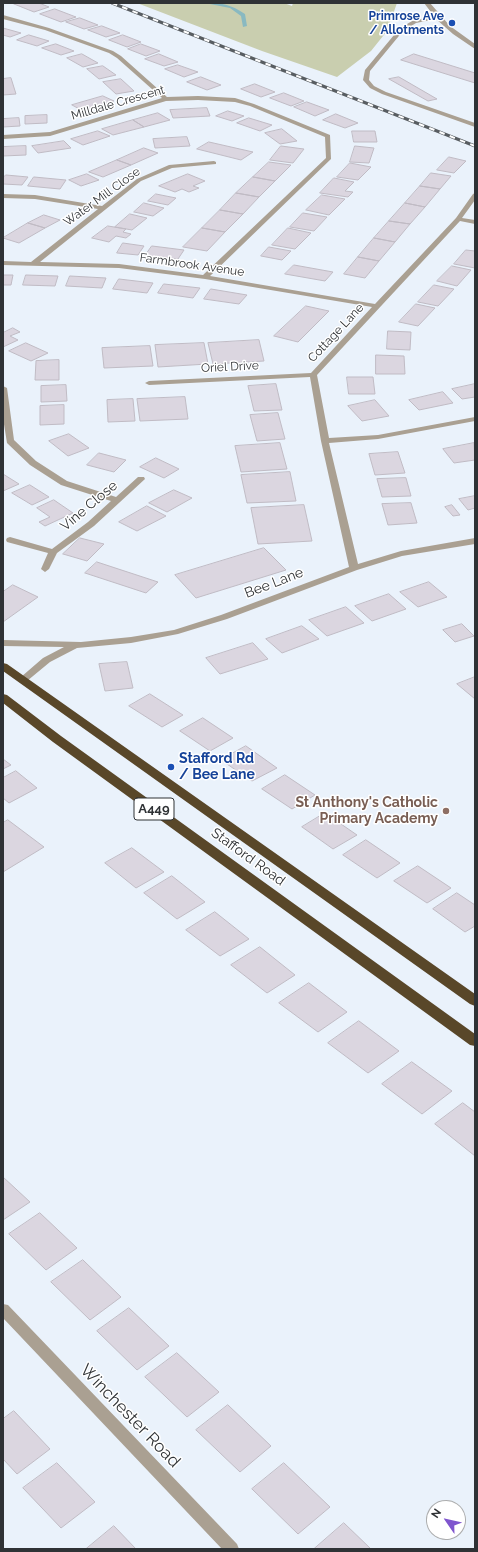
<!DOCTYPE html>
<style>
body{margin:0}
#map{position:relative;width:478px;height:1552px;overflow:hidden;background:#eaf2fb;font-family:Raleway,sans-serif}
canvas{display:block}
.frame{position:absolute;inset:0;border:4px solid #2f3235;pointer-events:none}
.north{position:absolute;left:426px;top:1500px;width:40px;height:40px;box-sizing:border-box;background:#fff;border:1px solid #acadae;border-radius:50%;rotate:304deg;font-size:11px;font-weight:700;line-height:16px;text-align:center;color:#2f3235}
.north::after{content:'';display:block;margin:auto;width:14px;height:18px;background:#7f55ce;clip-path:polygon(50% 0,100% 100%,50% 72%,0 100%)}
</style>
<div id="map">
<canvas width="478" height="1552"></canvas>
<div class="frame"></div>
<div class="north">N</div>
</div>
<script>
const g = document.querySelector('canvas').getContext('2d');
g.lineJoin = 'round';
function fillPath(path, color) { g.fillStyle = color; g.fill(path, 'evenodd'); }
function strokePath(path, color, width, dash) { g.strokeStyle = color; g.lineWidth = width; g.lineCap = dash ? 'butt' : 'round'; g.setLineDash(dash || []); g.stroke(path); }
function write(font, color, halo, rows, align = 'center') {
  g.font = font + ' Raleway,sans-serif'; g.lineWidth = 3; g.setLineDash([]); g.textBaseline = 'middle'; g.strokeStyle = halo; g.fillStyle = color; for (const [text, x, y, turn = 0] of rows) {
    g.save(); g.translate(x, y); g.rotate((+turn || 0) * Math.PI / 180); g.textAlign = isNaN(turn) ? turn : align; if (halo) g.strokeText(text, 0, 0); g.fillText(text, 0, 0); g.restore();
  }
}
fillPath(new Path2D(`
 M137 3H284L292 6 293 3H397L387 31 371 51 337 77 262 51Z`), '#c9ceaf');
fillPath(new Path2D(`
 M205 3C222 3 230 4 245 14L247 26 243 27 241 16 230 8Z`), '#89b9c1');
const building = new Path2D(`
 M18 3H39L49 7 34 12 14 4Z
 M55 9 76 17 61 22 40 14Z
 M80 18 98 25 84 29 66 22Z
 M102 26 120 33 106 37 88 30Z
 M3 28 21 33 10 37 3 35Z
 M29 35 49 41 37 46 17 40Z
 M123 35 141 42 127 47 109 40Z
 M56 44 74 51 61 55 42 48Z
 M141 44 160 51 146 56 128 49Z
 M82 54 98 63 83 67 67 58Z
 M159 54 178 62 164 66 145 59Z
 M414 54 475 73V83L401 60Z
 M178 65 198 72 184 77 165 69Z
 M103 66 116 75 99 79 87 69Z
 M201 77 221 85 207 90 187 82Z
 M399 77 437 99 428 101 389 79Z
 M11 78 16 94 3 95V79Z
 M121 79 134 91 116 94 103 82Z
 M255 84 275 92 261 97 241 89Z
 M284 93 304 101 291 106 270 98Z
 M103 96 114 101 83 111 72 105Z
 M307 102 329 110 315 116 294 107Z
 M207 108 210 116 173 118 170 110Z
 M228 111 244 116 232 121 216 116Z
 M158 113 170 120 144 127 133 120Z
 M336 114 358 123 345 128 323 120Z
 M47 115V123L25 124V116Z
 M19 118 20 126 3 127V119Z
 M249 118 272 125 260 131 237 123Z
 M133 120 144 127 113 135 102 129Z
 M282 129 297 141 280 144 265 133Z
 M98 131 110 136 83 145 71 139Z
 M352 131H375L377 142H354Z
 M187 137 190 146 155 148 153 139Z
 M64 141 71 148 38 153 32 146Z
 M209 142 253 152 241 160 197 149Z
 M26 146V155L3 156V147Z
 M281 146 304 149 293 163 270 160Z
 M355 146 374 148 369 163 350 162Z
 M144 148 158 153 131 165 117 160Z
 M449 157 466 161 454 173 437 170Z
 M117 160 131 165 103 177 89 172Z
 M269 162 291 165 275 181 253 177Z
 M350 163 371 167 358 180 337 177Z
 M431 173 451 176 440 189 420 186Z
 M87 174 99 180 81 186 69 180Z
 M188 174 205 181 193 186 199 188 189 192 182 189 175 192 159 186Z
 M6 175 28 177 22 185 3 184V178Z
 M34 177 66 180 60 189 28 186Z
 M253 177 275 181 259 197 236 193Z
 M334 178 354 182 345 191 353 192 348 197 320 193Z
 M420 186 440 189 425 207 405 203Z
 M236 193 259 197 243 214 220 210Z
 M156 194 176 198 168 205 148 201Z
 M322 195 345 199 329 215 306 210Z
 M144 203 164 208 153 216 134 212Z
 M405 203 425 207 410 224 389 221Z
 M220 210 243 214 225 232 202 228Z
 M303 213 327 217 314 231 290 227Z
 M130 214 147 218 132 230 115 227Z
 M44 215 60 220 45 228 28 223Z
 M389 221 410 224 395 242 374 238Z
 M28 223 45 228 19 243 3 238Z
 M108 226 126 229 123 232 131 234 126 238 116 236 109 242 92 238Z
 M202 228 225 232 207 251 183 247Z
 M288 228 311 233 295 249 272 245Z
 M374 238 395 242 379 261 358 257Z
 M123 243 144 246 138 255 117 253Z
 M152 246 184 250 178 259 145 256Z
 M269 247 291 251 282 260 261 256Z
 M466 250 475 251V268L454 264Z
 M358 257 379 261 365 278 344 274Z
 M294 265 333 272 325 281 285 274Z
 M452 266 471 270 457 286 437 281Z
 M3 275H13L11 285H3Z
 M26 275 58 276 55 286 23 285Z
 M70 276 106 278 102 288 66 286Z
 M119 279 153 283 147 293 113 289Z
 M164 284 200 288 193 298 158 293Z
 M434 285 454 289 438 306 418 302Z
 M211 289 247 295 239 304 204 299Z
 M416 304 435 308 418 326 399 322Z
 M306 306 329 311 298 342 274 336Z
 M13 328 20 332 10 336 18 340 3 347V333Z
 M388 331 411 332 410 350 387 349Z
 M259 340 264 361 213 364 208 343Z
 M26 343 48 353 31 361 9 351Z
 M204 343 208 364 158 367 155 345Z
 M150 346 153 366 104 368 102 348Z
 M376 355 404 356 405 374H376Z
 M59 360V380H35L36 361Z
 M347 377H373L375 394H349Z
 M276 384 282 410 254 411 248 386Z
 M475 384V397L462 399 452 389Z
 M66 385 67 401 41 402V386Z
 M443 392 453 403 419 410 409 400Z
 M185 397 188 419 140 421 137 399Z
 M133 399 135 421 108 422 107 400Z
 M375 400 389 416 362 421 348 406Z
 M64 405V424L40 425V406Z
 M278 413 285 439 257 441 250 415Z
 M69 434 89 448 68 456 49 441Z
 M280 443 287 469 241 472 235 446Z
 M474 443 475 460 454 463 443 449Z
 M398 452 405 473 375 475 369 454Z
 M99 453 126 460 114 472 87 465Z
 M156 458 179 469 164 478 140 467Z
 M290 472 296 501 247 503 241 475Z
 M3 474 19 484 3 491Z
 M406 478 411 496 382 497 377 479Z
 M30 485 49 497 32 505 12 493Z
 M174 490 192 498 167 512 149 503Z
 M475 496V508L468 510 459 499Z
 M54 500 73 513 45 526 39 522 50 517 37 508Z
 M411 503 417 523 388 525 382 504Z
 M304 505 312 541 258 544 251 508Z
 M452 505 460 515 453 516 445 507Z
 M147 506 166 516 137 531 119 522Z
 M80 538 104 544 87 561 63 554Z
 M264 548 286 570 196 598 175 575Z
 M97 562 158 582 146 593 85 573Z
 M429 582 447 597 418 607 400 592Z
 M13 585 38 597 3 622V592Z
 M389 594 406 609 372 621 355 606Z
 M346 607 364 623 327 636 309 620Z
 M462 624 474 636 455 642 443 630Z
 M302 626 319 639 282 653 266 639Z
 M253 643 268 659 220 674 206 658Z
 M127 662 133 688 105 691 99 664Z
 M475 677V699L457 684Z
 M150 694 183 715 162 727 129 706Z
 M203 718 233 738 210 751 180 731Z
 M246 746 277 768 252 781 221 760Z
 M3 759 11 765 3 769Z
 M16 771 37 788 9 803 3 798V778Z
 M285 775 315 795 292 809 262 789Z
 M325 813 357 835 333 849 302 827Z
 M8 820 44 847 3 872V823Z
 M366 840 400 863 377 878 343 855Z
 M132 848 164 872 136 888 105 863Z
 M418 866 451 888 427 903 394 881Z
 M172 876 205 902 177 919 144 893Z
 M457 893 475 905V926L465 932 433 909Z
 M215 912 249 939 220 956 186 930Z
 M260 947 295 975 267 993 231 965Z
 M309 983 347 1012 318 1032 279 1003Z
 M359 1021 399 1051 368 1073 328 1043Z
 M412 1062 452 1091 422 1114 382 1084Z
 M463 1103 475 1112V1156L435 1124Z
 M3 1177 30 1202 3 1220Z
 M40 1213 77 1248 46 1270 9 1234Z
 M83 1260 121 1297 90 1320 51 1282Z
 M129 1308 169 1346 137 1370 97 1331Z
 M177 1353 219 1392 187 1417 145 1377Z
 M228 1405 271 1446 240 1472 196 1430Z
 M14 1411 50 1449 17 1474 3 1459V1419Z
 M57 1463 95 1502 61 1528 23 1488Z
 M284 1463 330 1507 298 1534 252 1489Z
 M344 1523 371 1549H314Z
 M114 1526 136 1549H86Z`);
fillPath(building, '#dbd6e0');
strokePath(building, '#c0bbc4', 1);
fillPath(new Path2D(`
 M424 3H430L450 26 475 44V49L453 34 436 19 416 23 403 31 370 71 369 80 374 86 386 92 475 123V127L382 94 370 88 363 80 365 70 399 29 412 21 434 16Z
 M3 15 49 28 113 51 121 56 167 97 198 96 235 98 254 104 330 135 331 159 210 276 375 304 456 218 473 194 475 193V200L462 218 475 220V224L460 221 317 375 329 438 378 435 475 417V421L378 439 329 443 358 564 401 551 475 538V544L402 556 357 570 227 619 178 634 131 643 77 648 50 662 27 681H21L19 679 21 677 43 658 64 647 3 646V640L81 642 131 637 174 630 221 615 349 567 321 441 310 377 149 385 145 383 149 381 311 373 372 307 205 279 119 268 3 265V261L31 262 98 209 35 199 3 198V194L35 195 102 206 137 179 169 165 214 161 216 162V164L172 168 141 181 40 262 119 264 203 275 326 158 325 137 250 106 235 102 198 100 166 101 50 136 3 139V135L50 132 162 98 117 58 109 53 45 30 3 19Z
 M3 386 7 388 14 440 36 461 67 481 116 497 138 477H144L145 479 94 526 57 553 49 569 45 572 41 569 48 553 7 542 6 540 7 538 10 537 52 549 88 522 111 501 61 485 30 465 7 443 3 418Z
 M3 1304 8 1305 237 1544 239 1549H222L3 1318Z`), '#aaa092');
fillPath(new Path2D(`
 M3 663 7 664 475 994V1006L470 1004 3 671Z
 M3 694 7 695 61 736 475 1034V1046L470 1045 53 742 3 703Z`), '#594729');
const rail = new Path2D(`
 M112 3 475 146`);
strokePath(rail, '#585d61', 3);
strokePath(rail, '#fff', 2, [5.5]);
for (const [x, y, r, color] of [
 [452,23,4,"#1a4fb4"],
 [171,767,4,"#1a4fb4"],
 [446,811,4,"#8d6e63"]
]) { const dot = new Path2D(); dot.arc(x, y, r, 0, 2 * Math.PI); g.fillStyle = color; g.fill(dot); strokePath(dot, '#fff', 1.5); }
write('bold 12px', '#164399', '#fff', [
 ["Primrose Ave",444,16],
 ["/ Allotments",444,30]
], 'right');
write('12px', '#2f3235', '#fff', [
 ["Milldale Crescent",118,103,-16],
 ["Water Mill Close",102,197,-36],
 ["Farmbrook Avenue",192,265,8],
 ["Cottage Lane",336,333,-47],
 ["Oriel Drive",230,367,-3]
]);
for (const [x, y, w] of [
 [154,809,40]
]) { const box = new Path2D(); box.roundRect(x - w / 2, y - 11, w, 22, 3); g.fillStyle = '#fff'; g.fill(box); strokePath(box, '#2f3235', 1); }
write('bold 13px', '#2f3235', null, [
 ["A449",154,809]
]);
write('14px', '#2f3235', '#fff', [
 ["Vine Close",89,506,-40],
 ["Bee Lane",274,583,-21],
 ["Stafford Road",248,857,36]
]);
write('bold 14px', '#164399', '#fff', [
 ["Stafford Rd",179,759],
 ["/ Bee Lane",179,775]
], 'left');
write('bold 14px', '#785e54', '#fff', [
 ["St Anthony's Catholic",438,803],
 ["Primary Academy",438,819]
], 'right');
write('17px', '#2f3235', '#fff', [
 ["Winchester Road",130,1416,46]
]);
</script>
